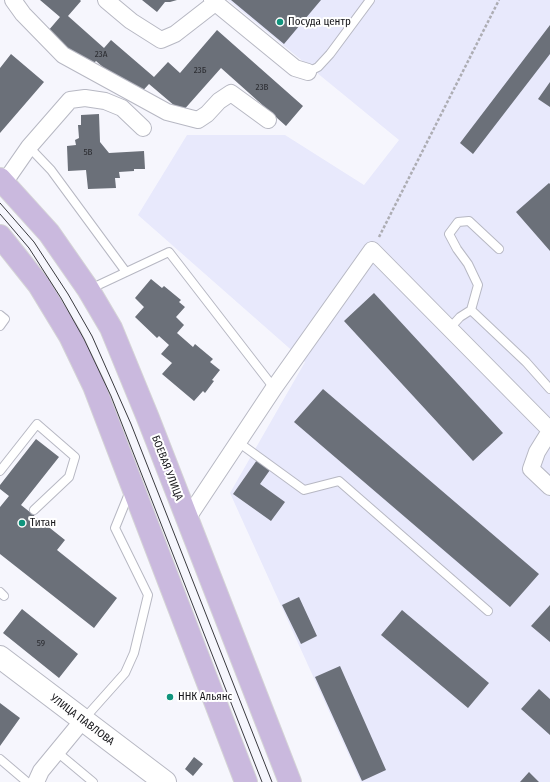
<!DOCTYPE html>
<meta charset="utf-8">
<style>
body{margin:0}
canvas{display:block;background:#f6f6fd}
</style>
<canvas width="550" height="782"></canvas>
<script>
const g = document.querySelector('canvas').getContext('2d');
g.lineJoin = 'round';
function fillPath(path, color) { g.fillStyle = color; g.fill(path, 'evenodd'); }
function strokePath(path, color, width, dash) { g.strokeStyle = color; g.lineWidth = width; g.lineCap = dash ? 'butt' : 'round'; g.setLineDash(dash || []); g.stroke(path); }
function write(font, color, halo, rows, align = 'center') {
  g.font = font + ' "Fira Sans Condensed",sans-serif'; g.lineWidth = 4; g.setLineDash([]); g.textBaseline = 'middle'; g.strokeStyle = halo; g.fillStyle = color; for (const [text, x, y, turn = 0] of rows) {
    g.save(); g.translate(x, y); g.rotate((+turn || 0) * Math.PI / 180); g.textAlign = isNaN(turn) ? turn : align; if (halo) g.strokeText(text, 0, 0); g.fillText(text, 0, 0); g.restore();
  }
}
fillPath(new Path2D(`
 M228 0H550V782H361L230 493 305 362 138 215 187 135H285L364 185 399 140Z`), '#e8e9fc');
fillPath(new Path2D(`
 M40 0H80L81 1 68 16 104 48 111 40 154 77 168 62 180 73 217 30 303 106 286 126 221 68 182 112 149 84 137 97 96 61 90 67 48 31 60 17Z
 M142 0H177L170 2H165L157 12Z
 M231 0H321L284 44Z
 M550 25V54L473 154 460 143Z
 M11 54 44 82 0 133V68Z
 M550 82V107L538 99Z
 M99 114 100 142 109 153 144 151 145 169H134V171L119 172 120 178H115L116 188 88 189 86 170 68 171 67 146 76 145 75 140 79 138 78 125H81V115Z
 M549 183 550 184V251L516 212Z
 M151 279 162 288 164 286 181 300 179 302 185 307 176 317 184 325 177 333 193 347 195 344 213 359 210 362 220 370 212 380 214 381 205 393 203 391 194 401 162 374 172 363 161 354 169 345 159 336 157 338 135 317 144 307 135 298Z
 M374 293 503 433 473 461 344 321Z
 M323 389 539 574 510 607 294 422Z
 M36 439 59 457 21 505 65 540 57 550 117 598 94 628 0 554V507L9 496 0 489V485Z
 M257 460 270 470 260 484 285 502 271 521 233 494Z
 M299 597 317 636 301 644 282 605Z
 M550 605V642L531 626Z
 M22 609 78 654 59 678 3 633Z
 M402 610 489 683 468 708 381 635Z
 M340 666 386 770 362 781 315 677Z
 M539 689 550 699V735L521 709Z
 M0 703 20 718 0 746Z
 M194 757 203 764 193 776 185 769Z
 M529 772 539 782H520Z`), '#6b7079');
const lane = new Path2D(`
 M308 72 318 67 330 54 370 0
 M29 147 51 170 126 272
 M90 289 169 252 274 388
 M471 310 478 285 468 264 457 249 449 234 458 222 469 221 499 249
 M0 315 5 319 0 326
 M450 328 460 317 471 310 526 362 550 389
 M238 442 304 490 339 481 488 611
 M0 471 37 424 75 457 69 477 34 510
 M0 592 4 596
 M84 719 125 673 134 653 148 595 115 528 130 491
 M57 752 93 782
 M0 759 27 782`);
const street = new Path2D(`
 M13 0 23 14 63 55 167 112 198 120 207 114 219 101 231 93 268 120
 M106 0 131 21 161 40 175 34 215 3
 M212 0 295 68 308 72
 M4 183 29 147 70 100 85 98 105 101 122 108 143 128
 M550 431 537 452 531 469 550 487
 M187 519 274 388 372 250 550 430
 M36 782 41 771 83 720`);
const secondary = new Path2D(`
 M0 657 165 782`);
const primary = new Path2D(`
 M0 179 49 233 88 289 111 328 148 418 290 782
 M0 236 39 285 70 336 94 386 246 782`);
strokePath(lane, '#b7b8c3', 10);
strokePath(street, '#b7b8c3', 18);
strokePath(secondary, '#b7b8c3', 24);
strokePath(primary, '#d5d5d6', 24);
strokePath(new Path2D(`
 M379 237 499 0`), '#adadb3', 2.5, [3, 2]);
strokePath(lane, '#fff', 8);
strokePath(street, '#fff', 16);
strokePath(secondary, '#fff', 22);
strokePath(primary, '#cab9de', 22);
strokePath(new Path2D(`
 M0 203 34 242 68 294 92 336 131 424 272 782
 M0 214 29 248 61 298 84 339 111 396 262 782`), '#3a3a3f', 1);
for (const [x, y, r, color] of [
 [280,22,4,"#10947d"],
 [22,523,4,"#10947d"],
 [170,697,4,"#10947d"]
]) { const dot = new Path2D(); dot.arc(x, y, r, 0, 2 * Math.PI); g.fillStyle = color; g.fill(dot); strokePath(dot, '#fff', 1.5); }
write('9px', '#2c2d32', null, [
 ["23А",101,54],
 ["23Б",200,70],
 ["23В",262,87],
 ["5В",88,152],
 ["59",41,643]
]);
write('11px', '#17171b', '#fff', [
 ["Посуда центр",288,22],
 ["Титан",30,523],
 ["ННК Альянс",178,697]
], 'left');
write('11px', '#17171b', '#fff', [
 ["БОЕВАЯ УЛИЦА",167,468,69],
 ["УЛИЦА ПАВЛОВА",82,720,37]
]);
</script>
